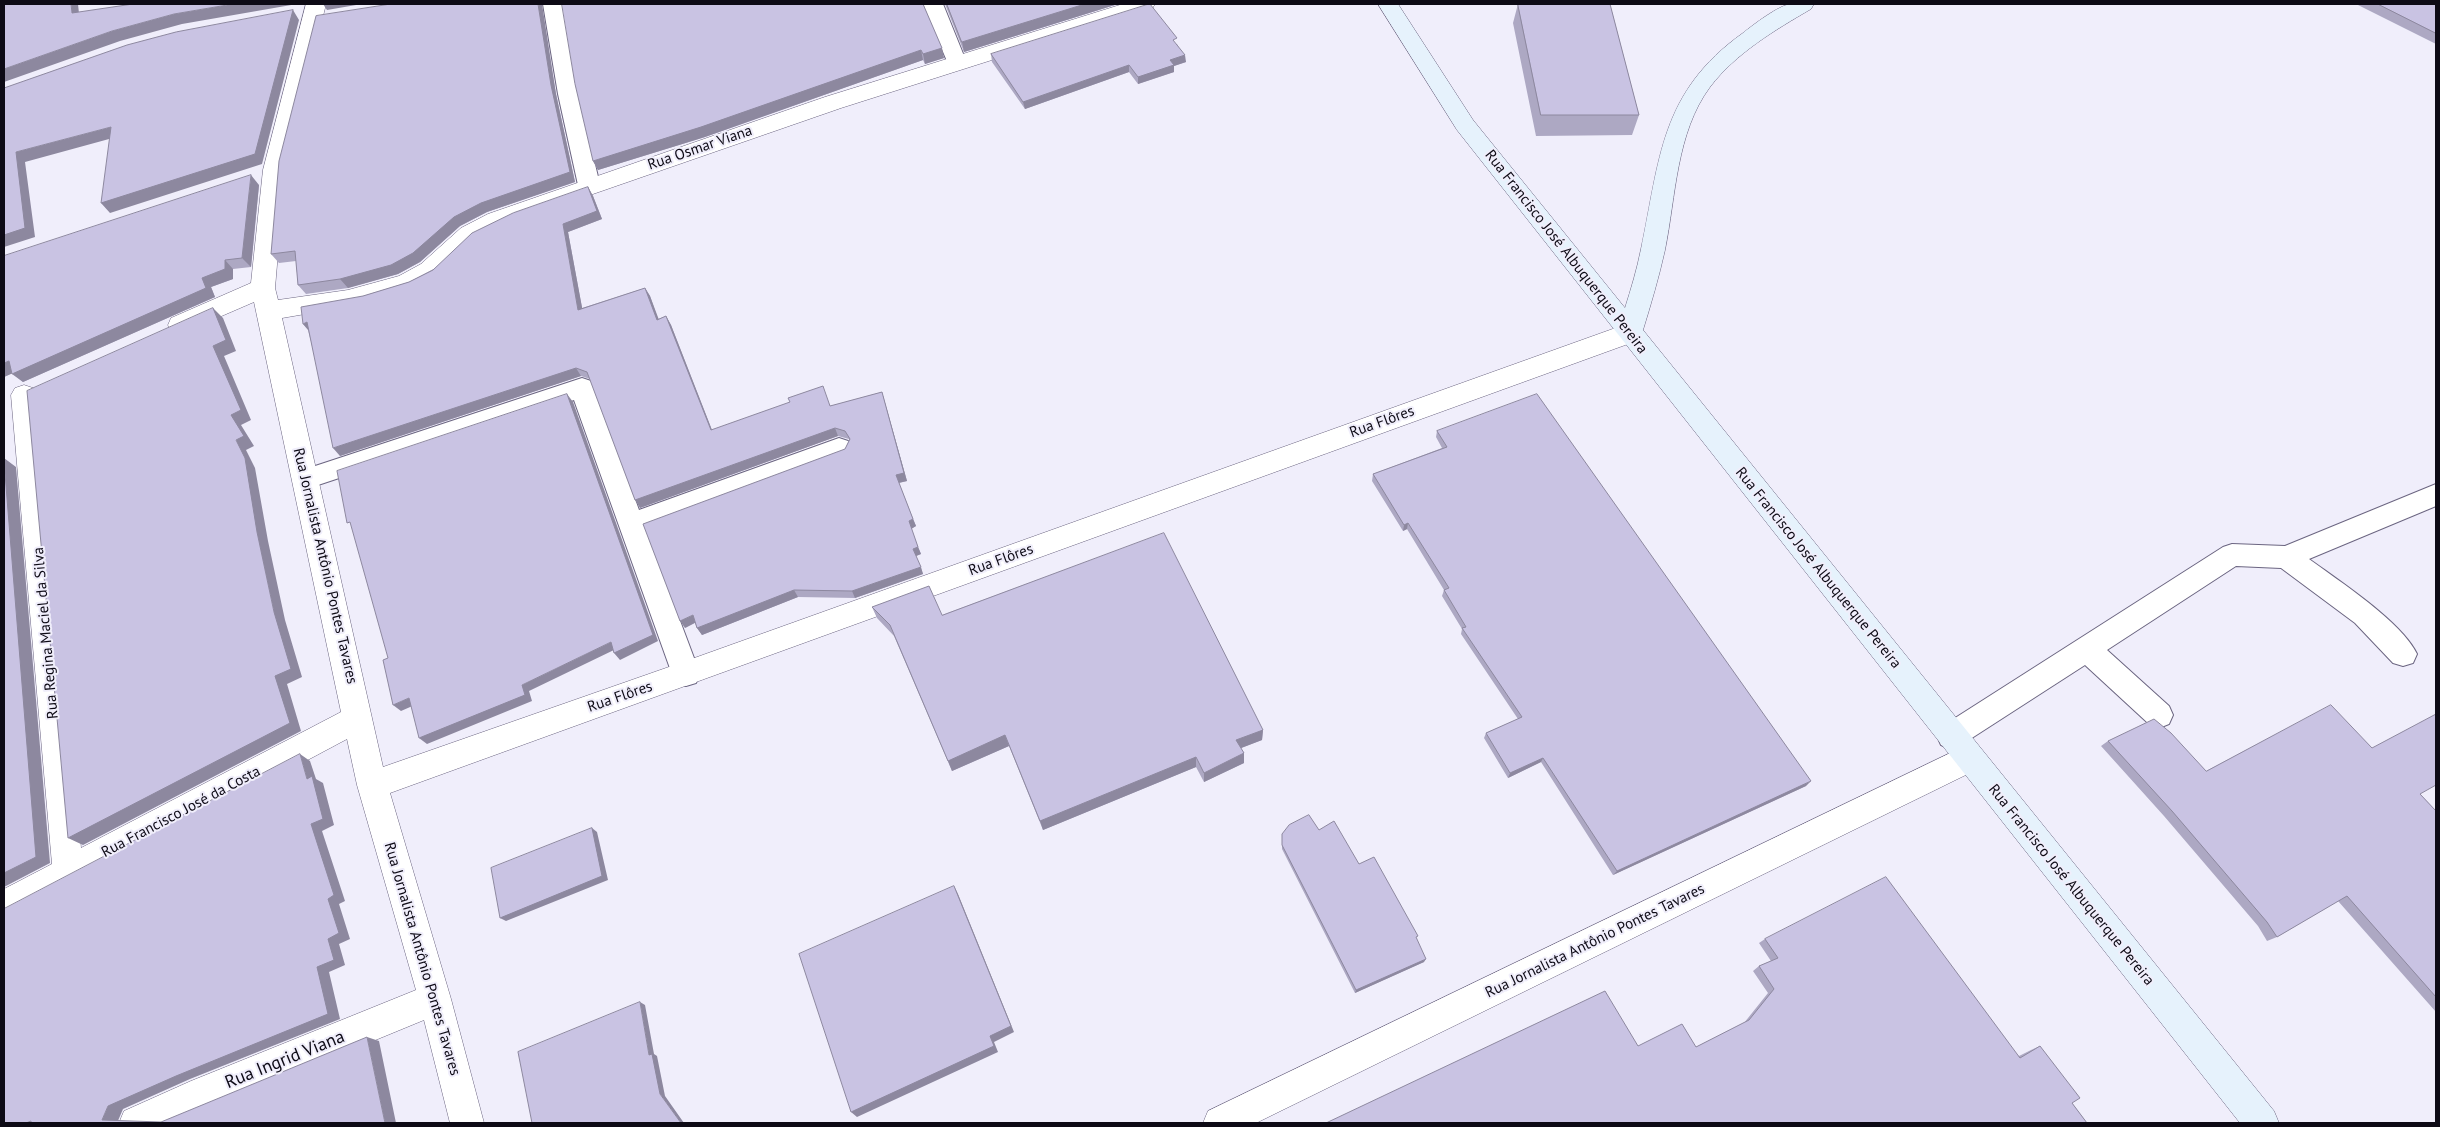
<!DOCTYPE html>
<meta charset="utf-8">
<style>
body{margin:0}
#map{position:relative;width:2440px;height:1127px;overflow:hidden;background:#f0eefb;font-family:"PT Sans",sans-serif}
canvas{display:block}
.frame{position:absolute;inset:0;border:5px solid #0d0a15;pointer-events:none}
</style>
<div id="map">
<canvas width="2440" height="1127"></canvas>
<div class="frame"></div>
</div>
<script>
const g = document.querySelector('canvas').getContext('2d');
g.lineJoin = 'round';
function strokePath(path, color, width, dash) { g.strokeStyle = color; g.lineWidth = width; g.lineCap = dash ? 'butt' : 'round'; g.setLineDash(dash || []); g.stroke(path); }
function fillPath(path, color) { g.fillStyle = color; g.fill(path, 'evenodd'); }
function write(font, color, halo, rows, align = 'center') {
  g.font = font + ' "PT Sans",sans-serif'; g.lineWidth = 4; g.setLineDash([]); g.textBaseline = 'middle'; g.strokeStyle = halo; g.fillStyle = color; for (const [text, x, y, turn = 0] of rows) {
    g.save(); g.translate(x, y); g.rotate((+turn || 0) * Math.PI / 180); g.textAlign = isNaN(turn) ? turn : align; if (halo) g.strokeText(text, 0, 0); g.fillText(text, 0, 0); g.restore();
  }
}
const service = new Path2D(`
 M543 4H563L578 94 600 185 597 190 589 193 581 190 578 185 558 94Z
 M923 4H943L966 61 963 66 956 68 949 66Z
 M582 378 591 381 594 388 639 510 839 438 848 441 851 448 848 455 646 530 700 674 696 683 686 686 676 683 672 674 574 400 306 489 297 486 293 479 297 472Z
 M2436 484V506L2309 559C2339 581 2402 622 2417 654L2413 663 2403 666 2393 663 2355 623 2281 568 2236 566 2107 650 2169 706 2173 715 2169 724 2159 728 2149 724 2085 665 1961 745 1951 749 1941 745 1937 736 1941 727 2223 547 2232 544 2285 546Z`);
const minor = new Path2D(`
 M306 4H326L285 170 275 288 278 300 348 290 399 276 421 264 461 228 488 214 825 97 1123 4H1155L1152 9 841 108 518 220 477 240 438 277 415 289 369 303 282 318 383 767 686 661 1621 326 1630 324 1639 326 1642 333 1639 340 390 793 451 999 484 1123H450L424 1020 174 1123H119L124 1111 191 1081 416 990 357 785 347 739 4 922V889L52 864 11 395 15 388 24 385 33 388 37 395 81 848 341 712 254 302 180 334 171 332 168 325 171 318 251 283 263 170Z
 M1969 744 1980 748 1984 758 1980 768 1256 1123H1203L1208 1111Z`);
const secondary = new Path2D(`
 M1378 4H1398L1473 120 1625 308C1631 289 1637 269 1641 249 1660 159 1660 92 1743 33 1753 25 1779 5 1791 4 1799 3 1807 4 1814 4L1811 9C1775 30 1736 53 1710 87 1676 133 1676 196 1665 250 1659 277 1651 304 1643 330L2274 1111 2279 1123H2240L1457 130Z`);
strokePath(service, '#6b6581', 2);
strokePath(minor, '#6b6581', 1);
strokePath(secondary, '#6b6581', 1);
fillPath(service, '#fff');
fillPath(minor, '#fff');
fillPath(secondary, '#e6f2fc');
fillPath(new Path2D(`
 M541 4 556 94 575 182 487 212 460 226 420 262 398 274 348 288 306 294 298 285 296 261 279 263 271 254Z
 M923 4 944 58 925 64 923 60 705 137 598 170 593 161Z
 M945 4H1118L964 52Z
 M1518 4H1610L1639 115 1632 135 1536 136 1513 23Z
 M2356 4H2436V44Z
 M1177 44 1186 62 1174 66V72L1138 84 1129 72 1025 109 992 62 991 54Z
 M259 185 251 267 233 269V279L211 287 215 297 23 382 12 373 4 377Z
 M588 187 593 196 602 219 568 232 582 308 645 288 650 296 658 319 666 316 671 325 712 430 831 406 882 392 907 481 899 483 916 526 911 529 921 554 916 556 923 574 855 598 798 597 702 635 697 628 695 623 685 628 845 449 849 440V439L838 436 640 508 590 379 581 376 340 456 308 330 303 324 363 296 409 282Z
 M1437 431 1806 786 1613 875 1541 762 1508 778 1484 738 1486 733 1518 719 1461 634 1462 629 1442 596 1444 590 1407 529 1403 531 1372 481 1373 474 1442 448 1436 437Z
 M872 607 942 615 1263 730 1262 740 1241 748 1244 753V763L1204 782 1196 767 1043 830 1009 746 952 771 894 636 877 618Z
 M2108 741 2206 771 2372 748 2420 794 2436 811V1012L2338 901 2277 937 2267 941 2258 926 2164 816 2101 746Z
 M1319 830 1359 864 1416 939 1424 962 1355 993 1282 849V834Z
 M1765 939 2019 1056 2031 1050 2040 1046 2072 1103 2087 1123H1326L1638 1046 1696 1047 1744 1023 1768 993 1753 971 1759 966 1771 961 1759 943Z`), '#ada8c3');
fillPath(new Path2D(`
 M71 4H78L80 23 72 13Z
 M233 4H297L182 24 120 41 4 82V69L112 31 174 14Z
 M323 4H362L327 10Z
 M538 4H542L556 94 575 182 487 212 460 226 420 262 398 274 348 288 340 279 551 85Z
 M1085 4H1118L964 52 962 42Z
 M293 10 299 20 262 164 110 213 101 203Z
 M942 48 944 58 925 64 923 54Z
 M921 50 923 60 705 137 598 170 593 161Z
 M1185 55 1186 62 1174 66V72L1138 84V77L1170 60Z
 M1129 65V72L1025 109 1023 102Z
 M111 127 120 136 25 162 35 237 4 247V235L16 152Z
 M251 175 259 185 251 267 242 258Z
 M588 187 593 196 602 219 568 232 584 318 578 310 563 224Z
 M225 260 233 269V279L211 287 215 297 23 382 12 374 202 278Z
 M645 288 650 296 662 328 657 320Z
 M213 308 223 318 236 351 224 356 251 420 241 425 254 446 246 450 255 468 268 541 285 620 302 677 287 684 301 731 83 845 68 838 275 676 274 612 231 415 213 346Z
 M666 316 671 325 715 438 711 430Z
 M307 322 310 332 303 324Z
 M9 361 20 370 4 377V363Z
 M576 368 581 376 340 456 333 448Z
 M882 392 907 481 898 483 896 475Z
 M567 394 573 402 658 641 620 660 614 653Z
 M835 428 838 436 640 508 635 500Z
 M4 458 16 467 50 863 4 887Z
 M913 519 916 526 911 529 909 521Z
 M1408 523 1407 529 1403 531 1404 525Z
 M918 547 921 554 916 556 913 549Z
 M921 567 923 574 855 598 852 591Z
 M794 590 798 597 702 635 697 628Z
 M693 615 698 621 685 628 680 621Z
 M611 642 616 649 529 691 532 701 427 744 419 738 522 685Z
 M409 698 417 704 401 711 393 705Z
 M1263 730 1262 740 1236 750V740Z
 M1005 735 1009 746 952 771 948 761Z
 M1244 753V763L1204 782V773Z
 M300 754 310 761 316 779 323 783 334 825 322 831 345 901 339 904 350 939 339 944 345 965 329 972 340 1019 190 1079 123 1109 117 1123 102 1120 108 1106 317 967 328 939V899L311 824 307 779Z
 M1196 757V767L1043 830 1040 821Z
 M1543 758 1541 762 1508 778 1510 773Z
 M1811 781 1806 786 1613 875 1617 871Z
 M592 828 597 832 608 880 506 921 500 918Z
 M954 886 958 894 1014 1032 994 1042 998 1052 857 1117 851 1112 990 1036Z
 M1426 959 1424 962 1355 993 1356 990Z
 M640 1002 645 1005 654 1054 657 1056 665 1096 684 1123H681L660 1094 649 1055Z
 M367 1037 379 1041 396 1123H385Z`), '#8d889f');
const building = new Path2D(`
 M7 4H71L72 13 133 4H233L174 14 112 31 4 69V5Z
 M391 4H538L551 85 570 172 481 203 454 217 413 253 391 265 340 279 298 285 295 251 271 254 279 161 316 16Z
 M562 4H923L942 48 923 54 921 50 701 127 593 161 575 84Z
 M947 4H1085L962 42Z
 M1150 4 1177 38 1173 40 1185 55 1170 60 1174 65 1138 77 1129 65 1023 102 991 54Z
 M1518 4H1610L1639 115H1541Z
 M2378 4H2436V33Z
 M293 10 255 154 101 203 111 127 16 152 25 228 4 235V88L127 45 176 32Z
 M251 175 242 258 225 260V269L202 278 206 288 12 374 9 361 4 363V256Z
 M588 187 597 211 563 224 578 310 645 288 657 320 666 316 711 430 790 402 788 398 823 386 830 406 882 392 904 473 896 475 913 519 909 521 918 547 913 549 921 567 852 591 794 590 697 628 693 615 680 621 643 524 845 449 850 439 845 431 835 428 635 500 587 372 576 368 333 448 307 322 303 324 301 307 363 296 409 282 433 270 472 233 513 213Z
 M213 308 226 340 213 346 241 410 231 415 244 436 236 440 245 458 257 532 274 612 291 669 275 676 290 723 68 838 27 391Z
 M567 394 653 635 614 653 611 642 522 685 525 695 419 738 409 698 393 705 383 660 388 658 350 522 347 523 337 471Z
 M1537 394 1811 781 1617 871 1543 758 1510 773 1486 733 1522 717 1462 628 1466 627 1444 590 1449 588 1408 523 1404 525 1373 474 1447 447 1437 431Z
 M4 461 36 857 4 873Z
 M1164 533 1263 730 1236 740 1244 753 1204 773 1196 757 1040 821 1005 735 948 761 890 625 872 607 929 586 942 615Z
 M2331 705 2372 748 2436 714V785L2420 794 2436 811V997L2347 896 2277 937 2267 922 2172 811 2108 741 2154 719 2171 733 2206 771Z
 M300 754 307 779 312 776 323 819 311 824 334 895 328 899 339 933 328 939 334 960 317 967 328 1014 176 1076 108 1106 102 1120 161 1122 367 1037 385 1123H31V1121L26 1123H4V909Z
 M1309 815 1319 830 1334 821 1359 864 1374 857 1418 936 1416 937 1426 959 1356 990 1282 845V834L1289 825Z
 M592 828 602 876 500 918 491 868Z
 M1886 877 2020 1058 2040 1046 2080 1098 2072 1103 2087 1123H1326L1605 991 1638 1046 1682 1024 1696 1047 1749 1020 1774 989 1759 966 1778 958 1765 939Z
 M954 886 1011 1026 990 1036 994 1046 851 1112 799 954Z
 M640 1002 649 1055 652 1054 660 1094 681 1123H532L518 1052Z`);
fillPath(building, '#c9c3e3');
strokePath(building, '#8d889f', 1);
write('15px', '#0d0a15', '#f0eefb', [
 ["Rua Osmar Viana",700,148,-19],
 ["Rua Francisco José Albuquerque Pereira",1566,252,52],
 ["Rua Flôres",1382,422,-20],
 ["Rua Flôres",1001,560,-20],
 ["Rua Jornalista Antônio Pontes Tavares",325,566,77],
 ["Rua Francisco José Albuquerque Pereira",1818,568,51],
 ["Rua Regina Maciel da Silva",46,633,-95],
 ["Rua Flôres",620,697,-19],
 ["Rua Francisco José da Costa",181,812,-28],
 ["Rua Francisco José Albuquerque Pereira",2071,885,51],
 ["Rua Jornalista Antônio Pontes Tavares",1595,941,-26],
 ["Rua Jornalista Antônio Pontes Tavares",422,959,74]
]);
write('18px', '#0d0a15', '#f0eefb', [
 ["Rua Ingrid Viana",285,1060,-22]
]);
</script>
